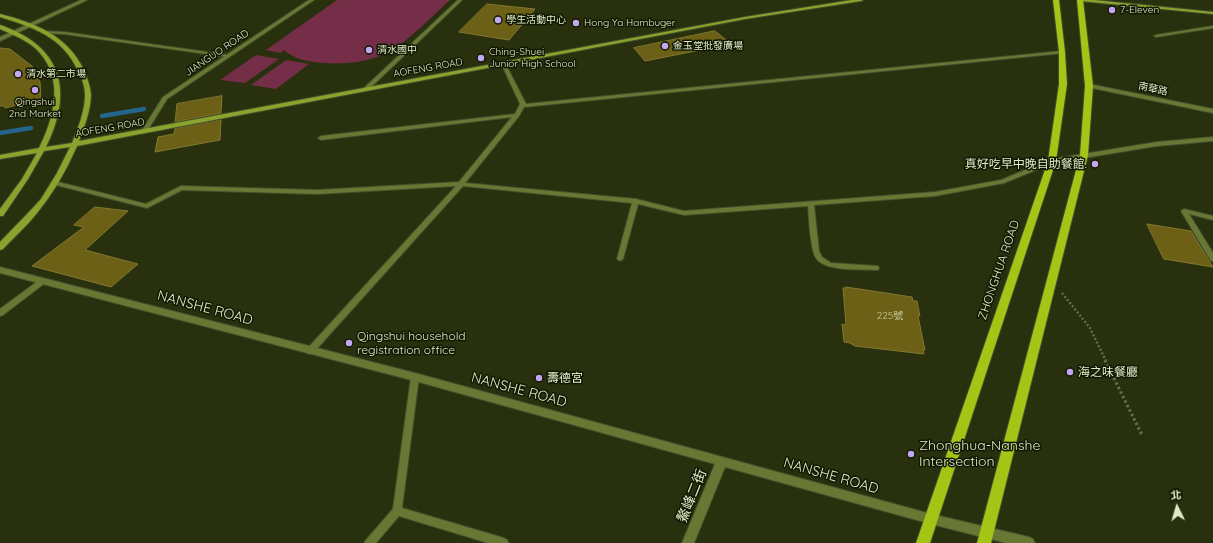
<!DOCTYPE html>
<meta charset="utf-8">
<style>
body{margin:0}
#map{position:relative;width:1213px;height:543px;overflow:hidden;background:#28300d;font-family:Quicksand,"Noto Sans TC",sans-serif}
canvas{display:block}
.north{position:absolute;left:1157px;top:487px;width:40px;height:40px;-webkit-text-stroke:3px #111700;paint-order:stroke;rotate:355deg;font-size:11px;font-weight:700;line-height:16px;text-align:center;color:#e0ebc8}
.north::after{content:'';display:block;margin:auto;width:14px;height:18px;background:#e0ebc8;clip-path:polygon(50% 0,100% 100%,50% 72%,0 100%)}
</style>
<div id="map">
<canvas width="1213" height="543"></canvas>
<div class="north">北</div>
</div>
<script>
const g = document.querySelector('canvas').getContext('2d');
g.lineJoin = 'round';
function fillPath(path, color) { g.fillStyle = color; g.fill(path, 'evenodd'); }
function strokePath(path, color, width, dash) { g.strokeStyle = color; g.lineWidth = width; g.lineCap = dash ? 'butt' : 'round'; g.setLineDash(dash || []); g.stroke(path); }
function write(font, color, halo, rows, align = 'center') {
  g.font = font + ' Quicksand,"Noto Sans TC",sans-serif'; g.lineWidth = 3; g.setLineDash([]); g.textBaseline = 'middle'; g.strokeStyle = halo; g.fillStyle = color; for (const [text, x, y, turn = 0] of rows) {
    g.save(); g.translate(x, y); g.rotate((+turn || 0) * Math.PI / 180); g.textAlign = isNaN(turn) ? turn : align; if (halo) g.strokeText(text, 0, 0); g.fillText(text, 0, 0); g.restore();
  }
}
fillPath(new Path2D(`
 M337 0H450C406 40 389 67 324 63 310 62 295 60 284 50L280 53 266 50Z
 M256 55 279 59 245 83 220 80Z
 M286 60 309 64 276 89 251 85Z`), '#752e47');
strokePath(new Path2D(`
 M102 116 144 109
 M0 133 31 128`), '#25648d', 4.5);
const building = new Path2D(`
 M487 4 535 9 509 40 459 32Z
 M715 31 731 44 645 61 634 48Z
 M0 48 10 49 32 66 40 82 41 99 5 108 4 106H0Z
 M222 96 221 113 175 122 177 104Z
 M221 120 220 140 155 152 158 137 174 134 175 129Z
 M95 207 128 211 85 250 138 264 111 287 32 266 84 227 74 225Z
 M1147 224 1191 231 1213 267 1164 259Z
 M846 287 912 297 913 301H917L920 316H918L925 350H923L924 354 855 346 850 343 844 342 842 324 846 325 843 288H846Z`);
fillPath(building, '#6b6015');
strokePath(building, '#827830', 1);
const lane = new Path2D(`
 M458 0H462L367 91H363V89Z
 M1213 26V28L1156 37 1154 36 1156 35Z
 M41 31 64 32 228 55 230 56 228 57 64 34 43 33 41 32Z
 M1062 51H1064V53L524 107 519 116 465 183 636 199 684 211 935 192 1001 180 1052 159 1157 142 1213 137V141L1157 146 1053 163 1004 183 935 196 814 205 819 251 822 257 831 263 878 266 879 268 878 270H876C861 269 825 272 816 258 810 249 809 218 808 206L684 215 638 204 623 259 620 261 617 259 632 203 463 186 313 353 310 354 307 353 306 351 307 349 456 186 317 194 182 190 147 208 52 184 51 183 54 181 146 204 181 186 317 190 459 182 512 117 321 140 318 138 321 136 515 114 520 104 502 65 504 64 506 65 526 104Z
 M1184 209 1213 216V220L1189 214 1213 253V261H1211L1181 211Z
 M42 278 45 279 46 281 45 283 3 315 0 316V309Z
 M415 374 418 375 419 377 402 508 504 538 507 540 509 543H488L399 516 376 543H364L366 540 393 509 411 377 412 375Z`);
const street = new Path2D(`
 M81 0H87L0 41V37Z
 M309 0H314L167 99 146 133H142L141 132 163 97Z
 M1089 84 1213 109V113L1087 87V85Z
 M0 267 415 373 931 514 1029 537 1033 539 1035 543H1006L931 524 725 467 694 543H682L715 464 415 381 0 273Z`);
const secondary = new Path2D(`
 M852 0H863L861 1 745 19 77 146C67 169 54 192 37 213 27 226 14 237 3 249L0 250V242L31 210 41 199 57 173 70 147 44 151 28 179 3 216H0V209L22 179 37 153 0 159V155L39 148C54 118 64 81 40 53 30 41 13 35 0 29V25C62 46 74 91 46 147L72 143C78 128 85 111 85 95 85 87 82 78 78 71 63 37 33 27 0 17V14C35 23 67 35 84 70 87 77 90 86 91 94 91 110 84 127 79 141L745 17Z
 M1078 0H1094L1213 12V14L1080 1Z`);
const primary = new Path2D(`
 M1053 0H1059L1065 52 1067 84 1056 161 930 543H916L1048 161 1059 84V52Z
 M1077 0H1083L1093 86 1088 155 991 543H977L1080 155 1085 86Z`);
strokePath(lane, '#454e2b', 2);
strokePath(street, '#454e2b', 2);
strokePath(secondary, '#454e2b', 2);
strokePath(primary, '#454e2b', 2);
strokePath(new Path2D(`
 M1062 293 1090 328 1106 361`), '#656e4b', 2.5, [2, 2]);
strokePath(new Path2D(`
 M1105 360 1142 435`), '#656e4b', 3, [2.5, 2.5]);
fillPath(lane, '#687834');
fillPath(street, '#687834');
fillPath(secondary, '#8aa32c');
fillPath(primary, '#a5c416');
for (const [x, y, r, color] of [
 [1112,10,4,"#c3a7f2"],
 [498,20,4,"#c3a7f2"],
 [576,23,4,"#c3a7f2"],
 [665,46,4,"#c3a7f2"],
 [369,50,4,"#c3a7f2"],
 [481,58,4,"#c3a7f2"],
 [18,74,4,"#c3a7f2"],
 [35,90,4,"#c3a7f2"],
 [1095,164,4,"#c3a7f2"],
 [349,343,4,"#c3a7f2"],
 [1070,372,4,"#c3a7f2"],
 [539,378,4,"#c3a7f2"],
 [911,454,4,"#c3a7f2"]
]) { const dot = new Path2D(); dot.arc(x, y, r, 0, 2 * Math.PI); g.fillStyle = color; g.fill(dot); strokePath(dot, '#111700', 1.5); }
write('10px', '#e0ebc8', '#111700', [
 ["7-Eleven",1120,10],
 ["學生活動中心",506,20],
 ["Hong Ya Hambuger",584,23],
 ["金玉堂批發廣場",673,46],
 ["清水國中",377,50],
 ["Ching-Shuei",489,52],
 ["Junior High School",489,64],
 ["清水第二市場",26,74],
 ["Qingshui",35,102,"center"],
 ["2nd Market",35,114,"center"]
], 'left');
write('10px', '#e0ebc8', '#111700', [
 ["JIANGUO ROAD",217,53,-34],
 ["AOFENG ROAD",428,68,-10],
 ["南華路",1153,89,11],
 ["AOFENG ROAD",110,128,-10]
]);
write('10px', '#c3c89b', null, [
 ["225號",890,316]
]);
write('12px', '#e0ebc8', '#111700', [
 ["真好吃早中晚自助餐館.",1087,164,"right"],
 ["Qingshui household",357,336],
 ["registration office",357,350],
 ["海之味餐廳",1078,372],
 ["壽德宮",547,378]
], 'left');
write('12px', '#e0ebc8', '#111700', [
 ["ZHONGHUA ROAD",999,270,-71]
]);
write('14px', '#e0ebc8', '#111700', [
 ["NANSHE ROAD",205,308,15],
 ["NANSHE ROAD",519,390,15],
 ["NANSHE ROAD",831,476,16],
 ["鰲峰二街",692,496,-68]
]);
write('14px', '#e0ebc8', '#111700', [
 ["Zhonghua-Nanshe",919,446],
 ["Intersection",919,462]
], 'left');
</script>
